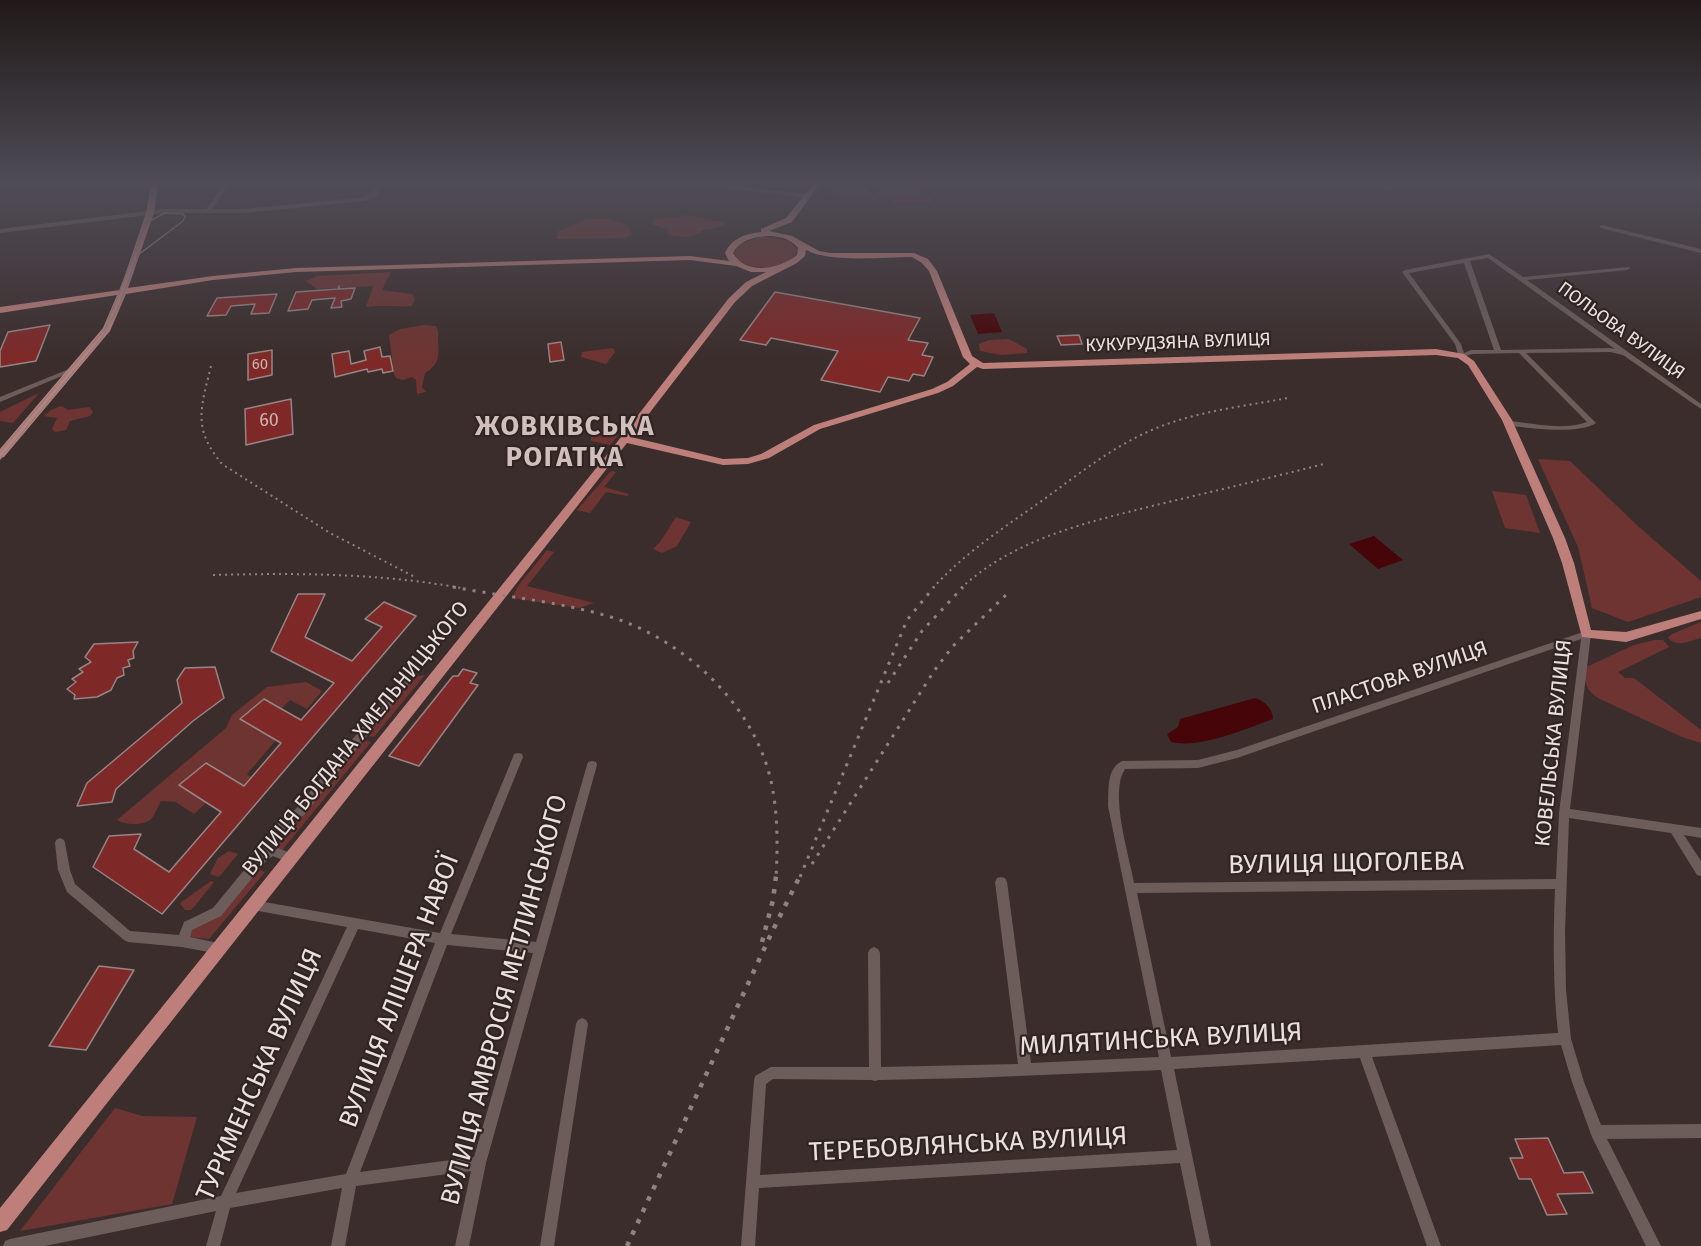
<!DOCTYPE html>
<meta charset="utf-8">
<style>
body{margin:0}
canvas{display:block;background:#3b2d2c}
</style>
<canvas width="1701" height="1246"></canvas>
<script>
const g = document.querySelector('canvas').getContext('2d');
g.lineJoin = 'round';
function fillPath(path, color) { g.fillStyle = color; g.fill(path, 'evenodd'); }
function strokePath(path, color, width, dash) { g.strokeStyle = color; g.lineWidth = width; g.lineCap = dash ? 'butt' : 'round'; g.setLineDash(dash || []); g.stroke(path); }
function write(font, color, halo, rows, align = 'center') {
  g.font = font + ' "Fira Sans",sans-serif'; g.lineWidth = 4.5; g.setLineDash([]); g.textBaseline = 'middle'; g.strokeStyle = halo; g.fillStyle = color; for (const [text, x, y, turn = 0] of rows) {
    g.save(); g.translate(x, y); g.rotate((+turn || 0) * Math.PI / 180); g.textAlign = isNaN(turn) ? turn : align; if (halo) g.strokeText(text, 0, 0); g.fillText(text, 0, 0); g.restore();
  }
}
fillPath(new Path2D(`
 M836 184H856L859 187 869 189 867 191 872 194 883 191 880 188 903 189 909 186 917 187 920 194 917 197 923 200 932 195 934 203 893 202V199L880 198 879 200 838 197 830 192Z
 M687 215 724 223 725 226 703 230 699 234 688 237 669 235 667 229 653 225V220Z
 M588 219H610L627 225 632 235 623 238 557 239 558 231Z
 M763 236 790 241 797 249C794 272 742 274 734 253L739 244Z
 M391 272 382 290 412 294 415 299 412 306C396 307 382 305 366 307L373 286 317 289 306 281 317 276Z
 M424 325 436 326C439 332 438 334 438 340 439 356 440 364 425 373L422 387 426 392 417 394 416 380 412 377 403 380 396 378 394 374 389 335 400 329Z
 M1009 339 1027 349V353L1002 355 980 351 979 344 989 340Z
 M613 348 615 352 606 364 581 357 582 352Z
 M39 393 13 423 0 421V412Z
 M61 406 68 410 89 407 93 412 90 416 70 421 66 430 55 432 52 429 57 418 44 416 51 410Z
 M612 426 622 430 610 445 591 441V432Z
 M1538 459 1570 461 1639 527 1701 581V597L1628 622 1592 608 1578 547Z
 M611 471 616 472 604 487 629 494 627 496 606 492 590 513 577 510Z
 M1492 491 1526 495 1540 533 1505 528Z
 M676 517 691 522 677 546 662 553 653 549 660 542Z
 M547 550 554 552 527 586 594 603 579 608 512 598 518 586Z
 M1701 622V638C1689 641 1678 648 1668 638L1672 634Z
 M1655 640H1663L1669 647 1618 672 1625 678H1634L1701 730V743L1682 737 1600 699C1586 691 1585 683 1584 668L1634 645Z
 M425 675 374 737 363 735 408 678Z
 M306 682 322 691 307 709 290 700 281 709 240 719 276 740 247 774 251 777 244 786 206 763 179 785 206 803 194 814 176 802 161 801C158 806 155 815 151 819 144 826 125 825 117 820L226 728 232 715 267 687Z
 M360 739 371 742 279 854 268 844Z
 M229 851 238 854 219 877 210 874 218 858Z
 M257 869 265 872 209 939 190 937 188 933 196 924Z
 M211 881 214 882 194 907 191 910H185L180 903Z
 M115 1108 142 1116 197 1117 172 1204 20 1231Z`), '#6e3431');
fillPath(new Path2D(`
 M994 313 1002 332 978 334 970 315Z
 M1374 536 1403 560 1378 569 1349 544Z
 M1255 698C1265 701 1273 709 1273 719 1245 729 1200 749 1171 742L1167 734 1178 727 1180 719Z`), '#450509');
const building = new Path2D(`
 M339 286V289L355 288 351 299 341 301 342 307 331 308 335 298 312 300 308 309 288 311 296 292 338 289Z
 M775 292 920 318 908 340 928 343 922 355 933 357 924 376 913 374 909 381 888 377 880 392 821 380 838 351 771 338 766 345 740 340Z
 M277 294 269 313 251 314 255 304 231 306 226 315 207 316 217 298Z
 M50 325 36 361 0 367V351L8 332Z
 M1079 335 1082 344 1061 345 1057 336Z
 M561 342 564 360 550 362 548 344Z
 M380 347 382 357 390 356 393 371 383 373 382 369 368 372 367 369 335 377 332 354 349 351 351 364 366 360 364 351Z
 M272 350V375L248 380V354Z
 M291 399 293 434 246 445 245 409Z
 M298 594H325L305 637 352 661 382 627 365 619 384 602 416 616 162 914 93 867 109 836 141 834 134 849 169 872 221 812 179 785 206 763 244 786 281 743 240 719 264 699 301 720 334 683 271 651Z
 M138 642 133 651 134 658 128 660 130 666 123 668 124 675 117 678 111 690 97 697 74 699 75 695 67 689 76 682 72 679 83 672 79 669 91 662 85 657 94 644Z
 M215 667 224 698 193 721 116 789 112 802 77 806 87 783 182 703 177 680 185 668Z
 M463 669 477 673 470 683 478 685 419 766 389 756 453 676H458Z
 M99 966 134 970 86 1050 49 1046Z
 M1548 1138 1564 1173 1583 1172 1593 1193 1557 1194 1567 1214 1547 1215 1531 1179H1519L1510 1158H1523L1515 1139Z`);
fillPath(building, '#7e2928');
strokePath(building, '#958584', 1.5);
fillPath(new Path2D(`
 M162 184H178L155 189 152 187Z
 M224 184H229L212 209H244L356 198C366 196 375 196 376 184H395L381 188C377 200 367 200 356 202L244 213H165L0 233V229L165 209H206Z
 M693 184H714L808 194 811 196 808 198Z
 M1379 184H1386L1391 188 1386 189Z
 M1602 225 1701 249V253L1600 228V226Z
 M1489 254 1523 277 1629 267 1630 268 1627 270 1527 280 1701 404V409L1623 355 1610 352 1526 353 1596 423C1578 435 1527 428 1505 425V421H1508C1533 423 1563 431 1587 422L1519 353 1472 354 1463 357H1459L1455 344 1402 272 1405 270ZM1488 258 1615 349 1610 348 1501 350 1470 261ZM1464 263 1494 350H1471L1464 353 1461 344 1409 273Z
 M74 367 76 368V370L0 402V397Z
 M1586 631 1589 632 1591 634 1570 809 1701 828V838L1684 835 1701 861V876L1697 875 1671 833 1569 818 1565 932 1566 990 1571 1039 1584 1082 1601 1125 1701 1124V1138L1607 1139 1661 1246H1646L1592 1137 1572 1082 1561 1045 1372 1057 1441 1246H1427L1360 1058 1174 1069 1211 1246H1197L1180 1163 759 1188 755 1246H741L754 1081 755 1076 771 1067H869L868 953 870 949 874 947 878 949 880 953 881 1067 1018 1064 995 882 997 878 1001 877 1005 878 1007 882 1031 1063 1159 1057 1108 806C1109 790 1106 769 1122 761L1198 760 1237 750ZM1581 639 1559 813 1556 879 1134 883C1129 855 1109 792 1125 769L1198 768 1237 758ZM1555 889C1553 938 1553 985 1558 1033L1171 1057 1137 893ZM1161 1070 1177 1150 760 1175 766 1084 773 1079 871 1080 875 1081 879 1080 970 1078Z
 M410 671 413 672 415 675 413 678 304 815C291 824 280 832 273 846L293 854 294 858 293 862 289 863 273 856 266 861 221 916 192 930 190 937 223 944 225 948 223 952 219 954 182 947 128 942 124 940 67 892 58 870 55 843 56 840 60 838 64 840 65 843 70 870 75 884 130 931 179 935 184 922 213 908 258 853 263 851 262 848C269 830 280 819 296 809L407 672Z
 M518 753 522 754 523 757 451 934 536 942 587 765 588 762 592 761 596 762 597 765 486 1163 469 1246H455L471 1171 356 1186 345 1246H331L342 1188 230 1208 220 1246H206L216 1211 45 1246H3L5 1241 10 1239 221 1196 347 927 253 910 249 909 247 905 249 901 253 900 440 933 513 757 514 754ZM358 929 435 943 346 1174 236 1193ZM447 945 533 953 474 1157 360 1172Z
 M582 1018 586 1020 588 1024 554 1246H540L576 1024 578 1020Z`), '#6c5d5b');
fillPath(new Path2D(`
 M151 184H158L154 213 128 288 213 276 296 268 690 256 729 261 725 253C732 238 745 234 761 232V229L786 218 813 184H820L792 222 769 231 792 236 819 251 830 253H914L928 259 937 271 972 356 983 363 1436 349 1464 354 1474 361 1512 420 1565 538 1574 563 1591 630 1626 632 1701 611V619L1626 642 1582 637 1562 563 1553 538 1502 420 1468 365 1458 358 1436 355 983 369 977 367 953 386 938 393 820 429 769 458 748 464 723 465 627 443 7 1230 0 1232V1208L614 446 729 298 746 282 766 272H751L736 266 690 260 296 272 213 280 126 294 110 331 4 457 0 458V449L103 328 117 295 0 313V307L120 290 146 213ZM767 236C779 236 790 238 798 248L797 255C780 269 746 276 733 253 740 240 753 237 767 236ZM806 250C830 263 883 257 912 257L922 263 929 271 963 357 970 364 947 382 932 389 814 425 761 454 748 458 723 459 631 437 735 302 752 286 797 263 805 256Z`), '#be7f7a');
strokePath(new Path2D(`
 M0 452 105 329 146 223 165 213 183 214 185 217 183 221 138 255 120 304 102 338 0 459`), '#8f8382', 1.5);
strokePath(new Path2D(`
 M211 366C201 408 192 428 222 464L330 533 413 576
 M213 575C297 573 379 573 461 588
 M933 588C964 553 1005 527 1043 500 1080 473 1116 444 1159 427 1200 411 1245 406 1288 398
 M961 588C1017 537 1089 522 1160 504 1215 491 1269 478 1324 464`), '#8f8382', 2, [2, 4]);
strokePath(new Path2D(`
 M453 587C506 597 563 602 614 618 684 641 749 701 769 773 778 807 778 843 776 877
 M888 683 922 631 963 587
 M812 864 934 671 953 646 1008 593
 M800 877 907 620 934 587`), '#8f8382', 3, [3, 7]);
strokePath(new Path2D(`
 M762 942 773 900 776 876
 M627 1246 771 934 800 876`), '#8f8382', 4.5, [4.5, 8]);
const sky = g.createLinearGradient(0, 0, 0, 359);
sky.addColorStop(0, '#201918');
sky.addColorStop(0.51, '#4f4c56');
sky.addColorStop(1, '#4f4c5600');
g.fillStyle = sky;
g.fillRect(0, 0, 1701, 359);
write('15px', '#ceb2b1', null, [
 ["60",260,365]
]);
write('18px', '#e9e0df', '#302422', [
 ["ПОЛЬОВА ВУЛИЦЯ",1621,331,36],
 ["КУКУРУДЗЯНА ВУЛИЦЯ",1178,343,-2]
]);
write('18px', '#ceb2b1', null, [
 ["60",269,421]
]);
write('21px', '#e9e0df', '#302422', [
 ["ПЛАСТОВА ВУЛИЦЯ",1400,678,-19],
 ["ВУЛИЦЯ БОГДАНА ХМЕЛЬНИЦЬКОГО",356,739,-51],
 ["КОВЕЛЬСЬКА ВУЛИЦЯ",1554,743,-84]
]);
write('26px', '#e9e0df', '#302422', [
 ["ВУЛИЦЯ ЩОГОЛЕВА",1346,864,-1],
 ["ВУЛИЦЯ АЛІШЕРА НАВОЇ",400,991,-69],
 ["ВУЛИЦЯ АМВРОСІЯ МЕТЛИНСЬКОГО",505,1000,-75],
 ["МИЛЯТИНСЬКА ВУЛИЦЯ",1161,1040,-3],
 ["ТУРКМЕНСЬКА ВУЛИЦЯ",260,1075,-66],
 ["ТЕРЕБОВЛЯНСЬКА ВУЛИЦЯ",968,1145,-3]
]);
g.letterSpacing = '1.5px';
write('bold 27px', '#d0bfbd', '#302422', [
 ["ЖОВКІВСЬКА",565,427],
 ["РОГАТКА",565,458]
]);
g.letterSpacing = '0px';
</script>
